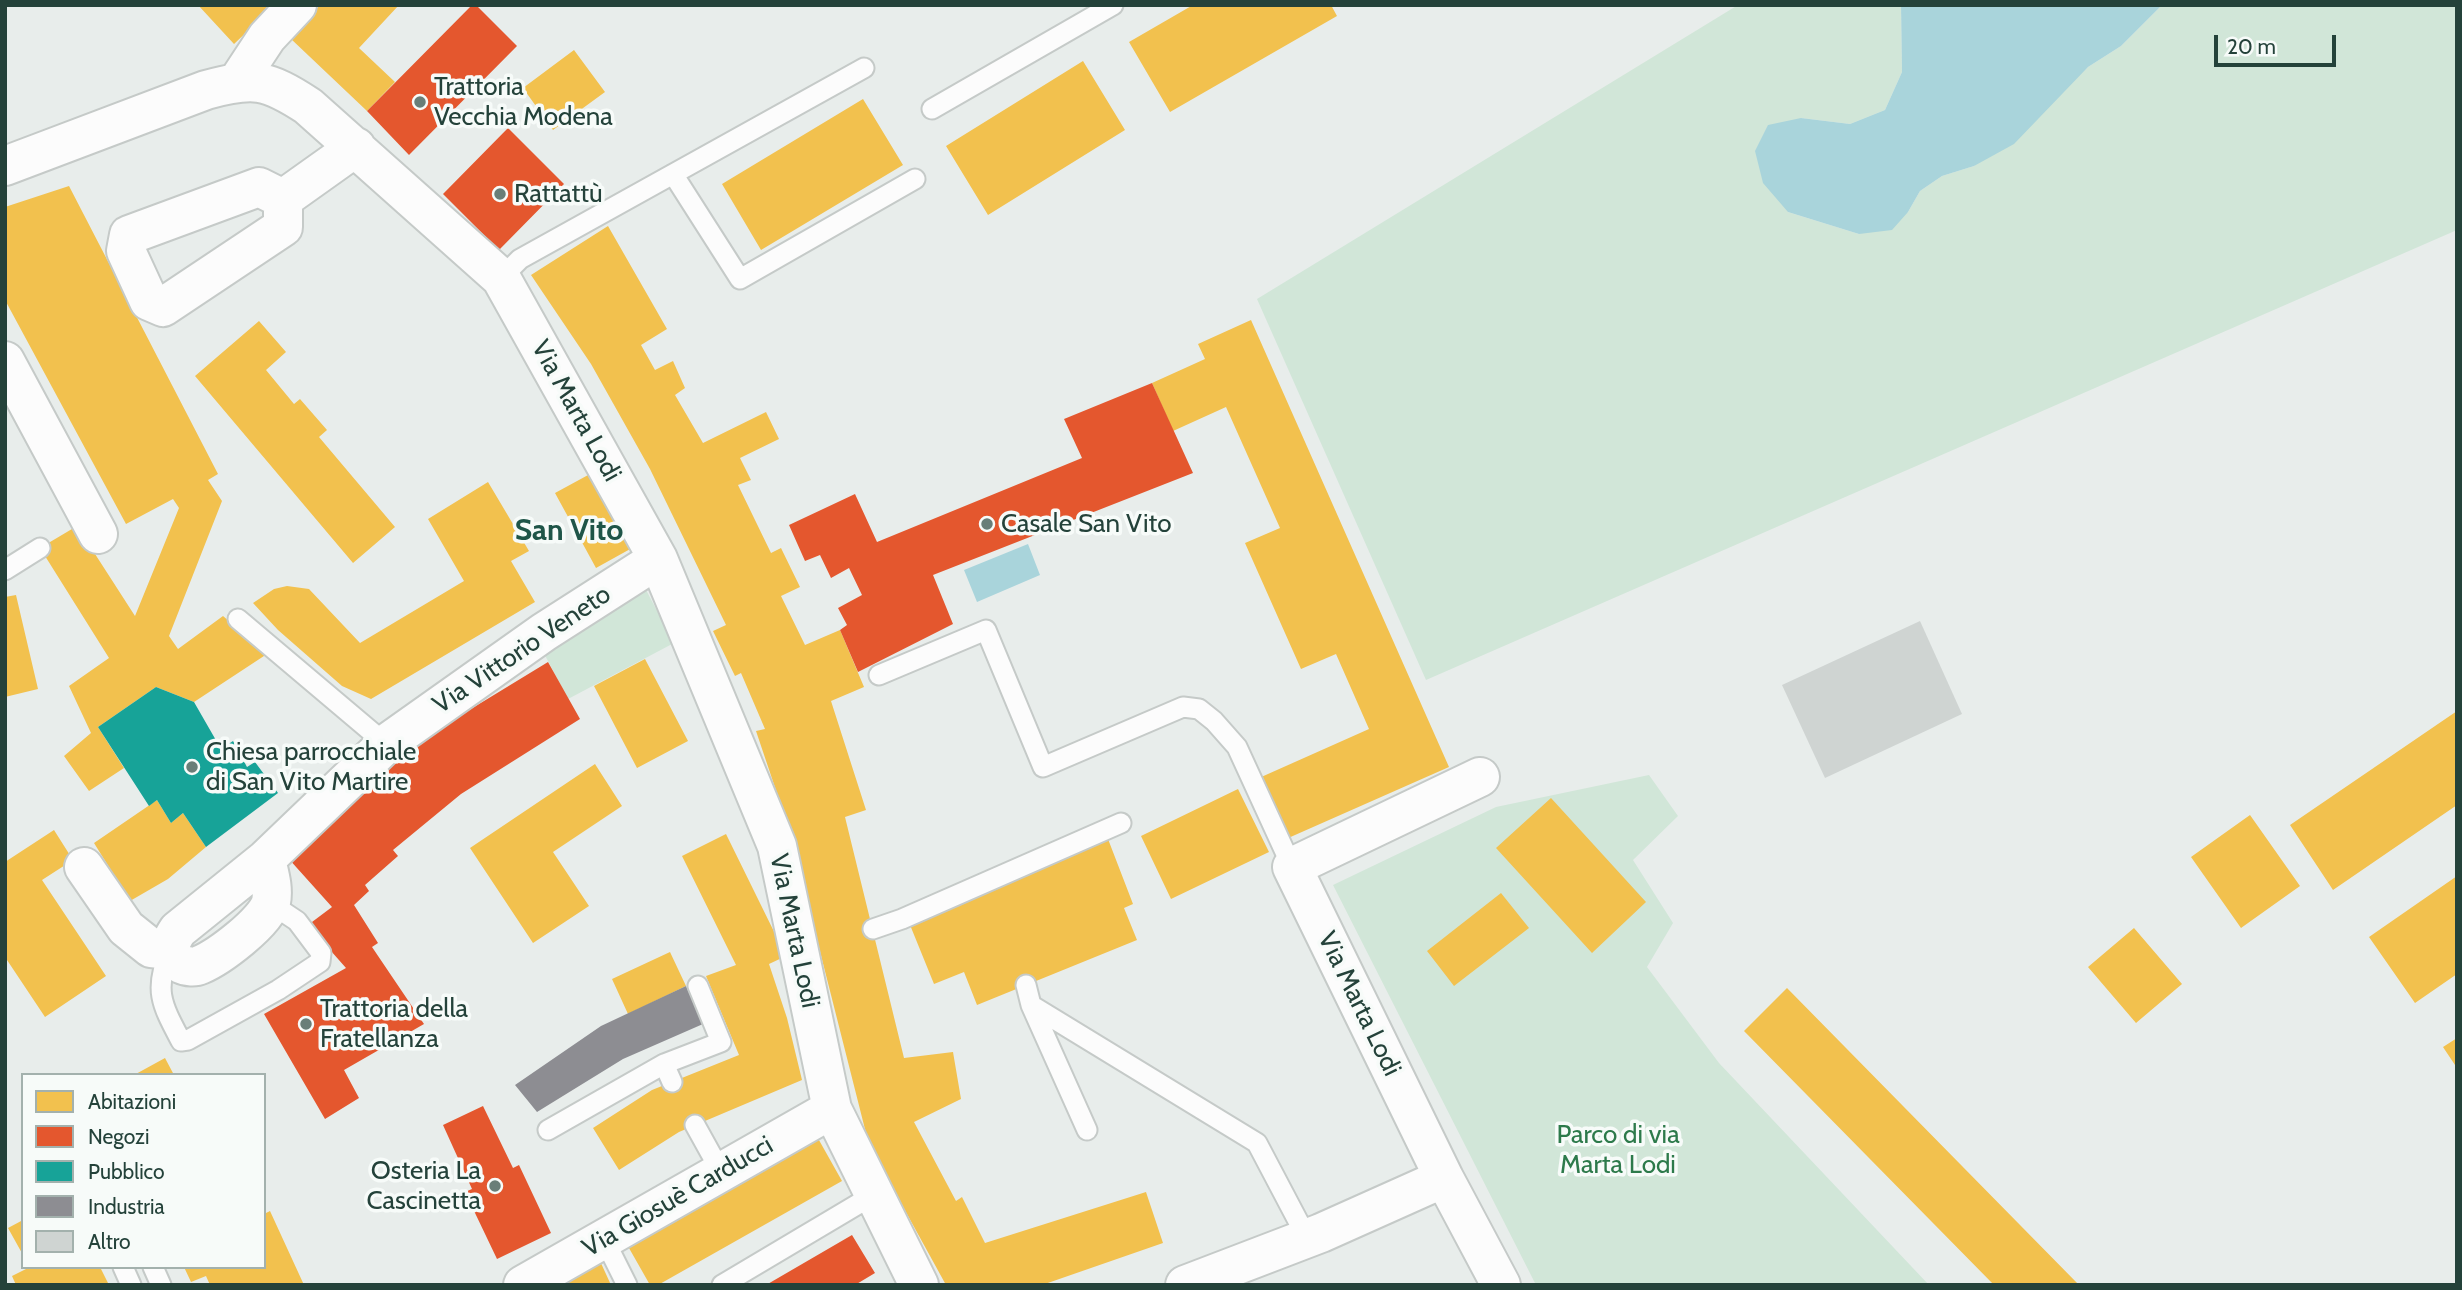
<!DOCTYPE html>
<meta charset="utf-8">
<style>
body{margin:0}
#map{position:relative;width:2462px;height:1290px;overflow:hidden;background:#e8edeb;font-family:Cabin,sans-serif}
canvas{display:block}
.frame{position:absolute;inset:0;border:7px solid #24423a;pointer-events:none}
.legend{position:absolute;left:21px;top:1073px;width:245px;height:196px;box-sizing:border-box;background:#f7fbf9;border:2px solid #a3b1ad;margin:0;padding:9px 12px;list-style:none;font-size:21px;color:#24423a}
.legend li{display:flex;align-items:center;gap:14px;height:35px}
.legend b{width:35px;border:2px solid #a3b1ad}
.scale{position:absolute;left:2214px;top:35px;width:122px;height:32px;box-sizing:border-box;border:4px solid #24423a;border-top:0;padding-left:9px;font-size:21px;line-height:24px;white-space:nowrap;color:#24423a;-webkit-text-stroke:5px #f7fbf9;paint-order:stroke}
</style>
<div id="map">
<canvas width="2462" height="1290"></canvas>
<div class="frame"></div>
<ul class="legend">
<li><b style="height:19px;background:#f2c14e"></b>Abitazioni</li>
<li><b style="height:19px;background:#e4572e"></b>Negozi</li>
<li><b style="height:19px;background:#17a398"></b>Pubblico</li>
<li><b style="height:19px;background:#8d8d92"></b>Industria</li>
<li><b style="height:19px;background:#cfd4d2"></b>Altro</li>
</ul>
<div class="scale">20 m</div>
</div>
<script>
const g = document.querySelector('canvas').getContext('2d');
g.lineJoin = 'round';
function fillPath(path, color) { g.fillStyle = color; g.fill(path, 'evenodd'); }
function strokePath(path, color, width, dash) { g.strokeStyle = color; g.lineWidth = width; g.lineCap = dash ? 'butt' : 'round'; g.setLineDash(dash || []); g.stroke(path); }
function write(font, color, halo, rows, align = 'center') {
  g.font = font + ' Cabin,sans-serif'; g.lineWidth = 7; g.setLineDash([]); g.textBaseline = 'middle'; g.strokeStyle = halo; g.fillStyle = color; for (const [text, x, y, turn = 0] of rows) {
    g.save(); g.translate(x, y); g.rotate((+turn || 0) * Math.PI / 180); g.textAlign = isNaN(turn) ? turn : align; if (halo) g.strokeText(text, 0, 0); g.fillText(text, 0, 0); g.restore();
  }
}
fillPath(new Path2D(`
 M1738 5H1901L1902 72 1885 110 1850 124 1801 118 1788 212 1859 234 1908 212 1920 191 1942 176 1974 166 2088 67 2121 46 2162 5H2457V230L1426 680 1257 299Z
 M645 588 674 643 568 699 539 644Z
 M1649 775 1678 816 1633 860 1673 923 1647 967 1719 1063 1929 1285H1536L1333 885 1496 807Z`), '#d1e6d8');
fillPath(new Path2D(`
 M1901 5H2162L2121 46 2088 67 2014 144 1974 166 1942 176 1920 191 1908 212 1892 230 1859 234 1788 212 1763 183 1755 151 1768 125 1801 118 1850 124 1885 110 1902 72Z
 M1028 544 1040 575 977 602 964 570Z`), '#a9d4db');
fillPath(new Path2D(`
 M198 5H275L234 44Z
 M320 5H399L359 48 395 82 367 111 290 38Z
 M1193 5H1331L1337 16 1170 112 1129 42Z
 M574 50 605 92 553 130 523 88Z
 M1083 61 1125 130 988 215 946 146Z
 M863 99 903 165 761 250 722 184Z
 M69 186 218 474 208 480 222 501 169 636 178 649 223 616 267 654 194 702 156 687 98 727 124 768 89 791 64 756 91 733 69 686 109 658 40 548 77 526 135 616 179 508 173 499 126 524 5 300V207Z
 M608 226 667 329 641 345 655 370 673 361 685 388 675 395 703 443 766 412 779 439 740 458 751 480 738 485 771 553 781 548 800 587 781 596 805 645 840 630 864 687 831 701 866 810 845 817 904 1058 953 1052 961 1099 914 1122 956 1201 962 1197 985 1243 1146 1192 1163 1243 1042 1285H946L869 1145 789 829 756 731 765 729 741 673 735 676 713 631 726 625 650 469 591 364 531 275Z
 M1251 320 1449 767 1286 839 1259 778 1369 729 1336 654 1301 669 1245 543 1280 528 1226 407 1173 431 1152 383 1205 359 1198 344Z
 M259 321 286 352 266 370 294 404 300 399 327 430 319 437 395 527 353 563 195 376Z
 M601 468 641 543 596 568 555 493Z
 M488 482 529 551 511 561 535 602 371 699 342 686 278 630 253 603 274 589 287 586 309 589 360 643 464 581 428 519Z
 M16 595 38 689 5 697V597Z
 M645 659 688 741 637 768 594 686Z
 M2457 711V805L2333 890 2290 825Z
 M595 764 622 806 553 852 589 906 533 943 470 848Z
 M1238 789 1269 852 1171 899 1141 836Z
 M1551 798 1646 902 1592 953 1496 848Z
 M157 800 171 823 183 813 206 847 168 879 130 901 94 843Z
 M2250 815 2300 886 2241 928 2191 857Z
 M54 830 73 860 42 880 106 976 45 1017 5 957V862Z
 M726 834 786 956 769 964 787 1018 802 1080 679 1132 619 1170 593 1128 652 1090 739 1055 706 976 736 965 682 856Z
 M1108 839 1133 904 1124 908 1137 940 977 1005 964 972 934 984 908 920Z
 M2457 876V974L2415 1003 2369 937Z
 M1501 893 1529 928 1454 986 1427 951Z
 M2134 928 2182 984 2136 1023 2088 967Z
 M670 952 686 986 628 1014 612 979Z
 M1787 988 2079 1285H1994L1744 1031Z
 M2457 1038V1068L2443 1047Z
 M165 1058 174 1075H134Z
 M815 1133 842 1181 658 1285H650L625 1241Z
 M270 1211 304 1285H210L206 1276 191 1282 184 1267H264V1214Z
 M23 1220V1255L8 1228Z
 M600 1261 611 1285H559Z
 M30 1267H100L109 1285H16L12 1276Z`), '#f2c14e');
fillPath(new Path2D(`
 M472 5H476L517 46 409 155 367 111Z
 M508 128 564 184 499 250 443 194Z
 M1152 383 1193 473 933 575 953 624 858 672 840 630 847 625 838 608 862 595 849 568 831 578 820 555 805 561 789 525 855 494 877 542 1082 458 1064 419Z
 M548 662 580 719 461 794 393 850 398 856 365 885 369 891 354 905 378 943 372 947 424 1024 344 1070 359 1098 325 1119 264 1014 346 968 308 925 332 907 288 858 425 737Z
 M483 1106 513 1168 519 1165 551 1233 497 1259 465 1192 472 1189 443 1125Z
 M852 1235 875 1273 855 1285H766Z`), '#e4572e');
fillPath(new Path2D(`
 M156 687 194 702 221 749 233 741 247 767 255 762 278 793 206 847 183 813 171 823 157 800 149 806 98 727Z`), '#17a398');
fillPath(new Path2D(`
 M686 986 703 1024 623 1059 537 1112 515 1085 601 1026Z`), '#8d8d92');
fillPath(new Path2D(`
 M1920 621 1962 714 1825 778 1782 685Z`), '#cfd4d2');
const lane = new Path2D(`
 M932 109 1113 5
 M673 174 740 279 915 179
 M501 278 520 259 864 68
 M5 570 40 548
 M238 619 386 744
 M879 675 986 630 1043 767 1183 707 1199 709 1214 721 1237 747 1292 867
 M873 929 902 919 1121 823
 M170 951C153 990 162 1005 181 1041L188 1040 278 990 320 962 321 953 297 921 270 903
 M1026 985 1031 1005 1257 1143 1307 1238
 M1031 1005 1087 1130
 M672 1082 664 1064 721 1042 698 986
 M695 1125 721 1172
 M548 1130 664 1064
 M604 1239 627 1285
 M123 1267 131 1285
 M153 1267 161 1285
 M722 1285 875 1194`);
const street = new Path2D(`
 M238 81 267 37 297 5
 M5 166 206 90C253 77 267 79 308 106L501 278 658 559 777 846 832 1109 919 1285
 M259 187 283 199V227L163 307 149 301 126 251 129 235Z
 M283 199 356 147
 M5 361 98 534
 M266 859C269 873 274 888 271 902 266 922 219 957 200 965 189 970 172 963 171 950 170 942 174 936 178 930L266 859 386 744 544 632 658 559
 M84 867 126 928 151 948 171 950
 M1444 1178 1292 867 1480 777
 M523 1285 832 1109
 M1185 1285 1321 1233 1444 1178 1501 1285`);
strokePath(lane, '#c5cac8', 23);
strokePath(street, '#c5cac8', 42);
strokePath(lane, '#fcfcfc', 19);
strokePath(street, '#fcfcfc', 38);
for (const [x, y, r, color] of [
 [420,102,7,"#697e78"],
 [500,194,7,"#697e78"],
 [987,524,7,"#697e78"],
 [192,767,7,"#697e78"],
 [306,1024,7,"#697e78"],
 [495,1186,7,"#697e78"]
]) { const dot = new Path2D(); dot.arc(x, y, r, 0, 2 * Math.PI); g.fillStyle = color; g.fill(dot); strokePath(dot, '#f7fbf9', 2.5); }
write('26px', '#24423a', '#f7fbf9', [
 ["Trattoria",434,87],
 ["Vecchia Modena",434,117],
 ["Rattattù",514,194],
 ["Casale San Vito",1001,524],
 ["Chiesa parrocchiale",206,752],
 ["di San Vito Martire",206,782],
 ["Trattoria della",320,1009],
 ["Fratellanza",320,1039],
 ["Osteria La",481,1171,"right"],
 ["Cascinetta",481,1201,"right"]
], 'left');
write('26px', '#24423a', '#f7fbf9', [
 ["Via Marta Lodi",576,411,61],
 ["Via Vittorio Veneto",522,650,-34],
 ["Via Marta Lodi",794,931,78],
 ["Via Marta Lodi",1359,1004,64],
 ["Via Giosuè Carducci",678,1197,-30]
]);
write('26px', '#2d7a4b', '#f7fbf9', [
 ["Parco di via",1618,1135],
 ["Marta Lodi",1618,1165]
]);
write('bold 30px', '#1f5548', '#f7fbf9', [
 ["San Vito",569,531]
]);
</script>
